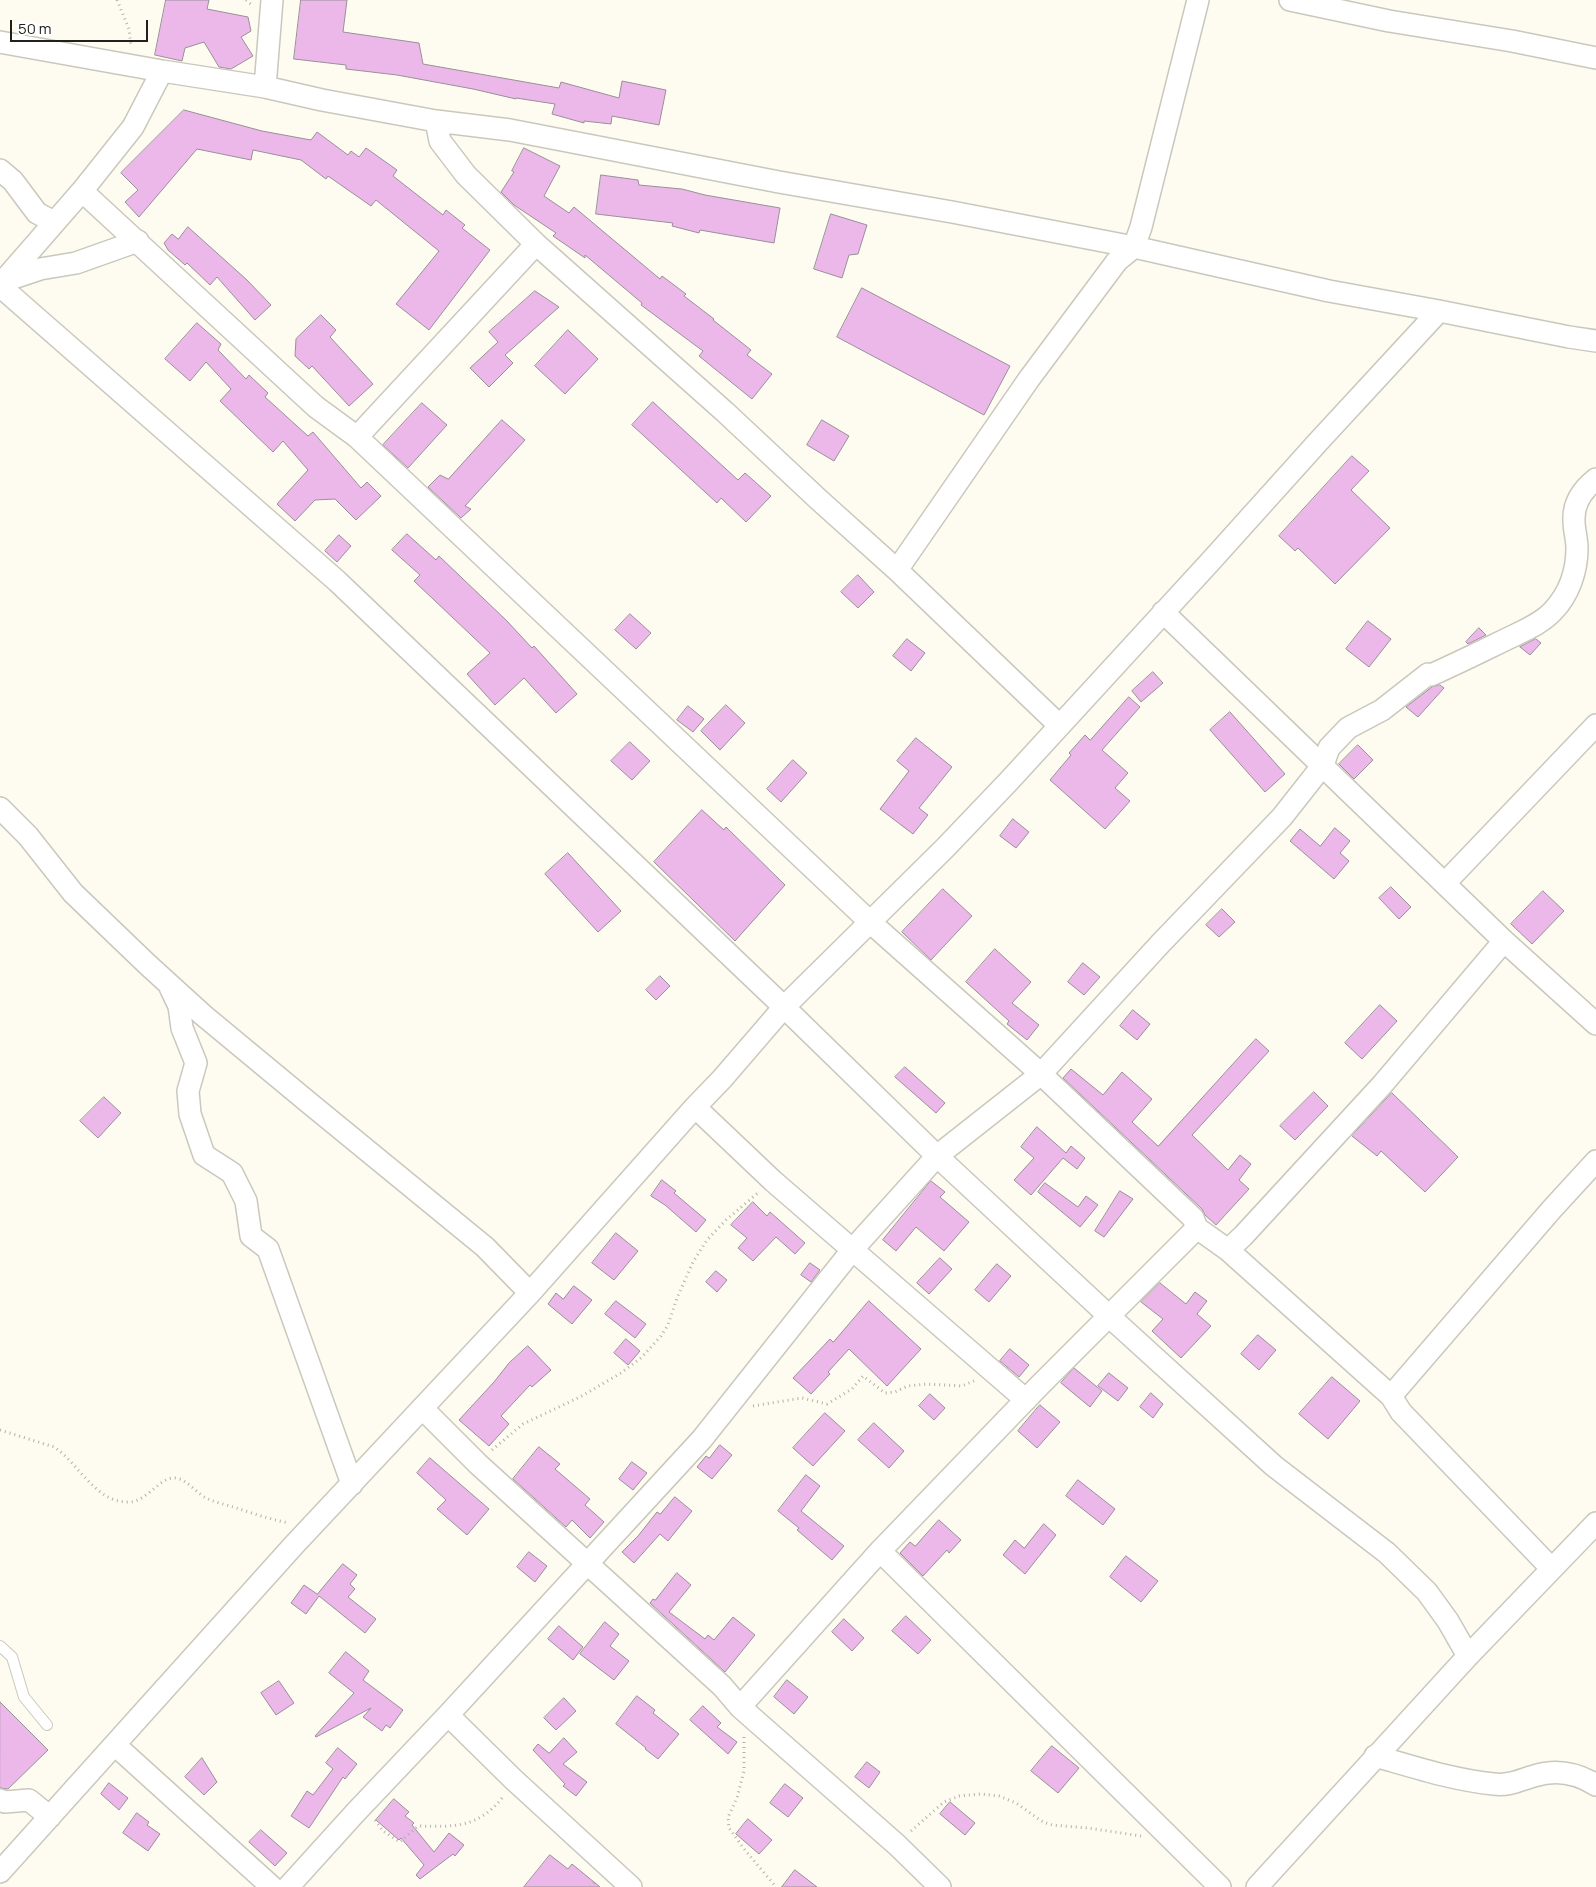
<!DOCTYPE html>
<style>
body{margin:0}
#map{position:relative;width:1596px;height:1887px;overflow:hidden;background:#fefcf1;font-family:Manrope,sans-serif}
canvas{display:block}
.scale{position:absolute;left:10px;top:20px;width:138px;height:22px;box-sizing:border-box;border:2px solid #21201d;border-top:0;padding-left:6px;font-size:15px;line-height:18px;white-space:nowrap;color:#21201d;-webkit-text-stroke:4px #fff;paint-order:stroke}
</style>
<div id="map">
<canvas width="1596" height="1887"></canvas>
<div class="scale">50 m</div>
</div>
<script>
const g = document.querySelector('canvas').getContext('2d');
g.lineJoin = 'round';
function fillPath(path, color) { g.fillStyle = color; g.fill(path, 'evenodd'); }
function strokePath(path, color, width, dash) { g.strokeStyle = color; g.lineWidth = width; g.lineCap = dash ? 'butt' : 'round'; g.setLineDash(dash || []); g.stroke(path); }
const building = new Path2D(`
 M166 0H209L207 9 248 17 251 31 241 37 253 56 231 69 219 67 204 42 185 48 182 61 155 55Z
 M301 0H347L343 32 419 43 423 64 559 88 561 82 619 98 622 81 666 90 659 125 612 116 611 124 584 121V123L552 114 555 104 516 98V99L473 89 397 75 346 69V65L294 59Z
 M184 110 262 131 311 140 317 132 348 155 351 151 359 157 366 148 397 170 393 176 443 215 446 210 465 225 462 228 490 250 429 330 396 304 439 251 376 200 371 206 328 176 326 179 301 160 253 150 251 160 197 149 139 217 125 202 138 190 121 173Z
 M524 148 560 166 544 196 569 213 574 207 660 279 662 276 686 294 684 296 714 319 713 320 751 350 747 355 772 374 752 399 699 356 703 351 641 305 642 303 585 255V258L553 236 556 233 514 205 501 192 514 172 512 171Z
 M601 175 638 180 639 185 682 189 705 195 780 208 774 243 700 230 699 233 672 226 673 223 596 214Z
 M831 214 867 225 858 254 849 255 842 278 814 269Z
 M188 227 247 280 271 305 255 320 217 277 210 285 187 263 185 265 168 250 164 243 172 234 178 239Z
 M862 288 1010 366 984 415 837 337Z
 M535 291 559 307 505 355 513 363 489 387 470 368 498 342 489 332Z
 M321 315 336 330 330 337 373 384 349 406 312 366 309 369 295 356 296 339Z
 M197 323 221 344 218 350 246 379 249 375 268 393 265 397 308 436 313 432 361 488 367 482 381 496 356 520 335 499 315 500 295 521 277 504 308 470 283 441 273 452 220 401 231 389 206 362 190 381 165 359Z
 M568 330 598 359 565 394 535 366Z
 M653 402 738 480 745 473 771 496 746 522 721 498 717 503 632 425Z
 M422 403 447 425 408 468 383 445Z
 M502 420 525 440 465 506 471 509 461 518 428 487 440 475 448 479Z
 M822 420 849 436 834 461 807 445Z
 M1352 456 1369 471 1351 490 1390 528 1335 584 1298 548 1295 551 1279 536Z
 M407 534 436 560 439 556 507 621 532 648 534 646 577 694 556 713 524 678 495 705 467 674 490 653 414 581 420 575 392 550Z
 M339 535 351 546 337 562 325 551Z
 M858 575 874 592 858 608 841 592Z
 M630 614 651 633 636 649 615 630Z
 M1368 621 1391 639 1369 667 1346 649Z
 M1479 628 1486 635 1468 644 1466 642Z
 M907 639 925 653 911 671 893 656Z
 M1536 639 1541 643 1530 655 1520 647Z
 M1153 672 1163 683 1141 702 1132 691Z
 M1440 685 1444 688 1418 717 1406 707 1432 687Z
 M1129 697 1140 707 1102 750 1128 773 1115 788 1130 801 1105 829 1050 780 1071 755 1069 753 1085 735 1090 740Z
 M726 705 745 723 720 750 701 731Z
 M688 706 704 719 693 732 677 720Z
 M1230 712 1285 774 1265 792 1210 730Z
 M916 738 952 767 919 808 928 815 913 834 880 809 909 771 897 761Z
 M630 742 650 761 632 780 611 761Z
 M1358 745 1373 760 1354 779 1339 764Z
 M793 760 807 773 781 802 767 789Z
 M702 810 724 830 726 827 785 885 735 941 654 862Z
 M1013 819 1029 832 1016 848 1000 836Z
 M1335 828 1350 841 1340 853 1349 861 1334 879 1290 841 1300 829 1320 846Z
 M568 853 621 911 598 932 545 874Z
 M1391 887 1411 907 1399 919 1379 898Z
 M943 889 972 916 931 960 902 932Z
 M1543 891 1564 911 1532 944 1511 924Z
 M1222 909 1235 922 1219 937 1206 925Z
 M995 949 1031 982 1012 1003 1039 1025 1027 1040 1007 1024 1009 1021 966 982Z
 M1083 963 1100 977 1084 995 1068 982Z
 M660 976 670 986 656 1000 646 990Z
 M1380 1005 1397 1021 1362 1059 1345 1043Z
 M1133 1010 1150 1024 1137 1040 1120 1026Z
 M1256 1039 1269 1051 1192 1135 1228 1170 1240 1155 1251 1164 1239 1180 1249 1189 1216 1225 1205 1215 1202 1209 1063 1078 1071 1069 1103 1095 1122 1072 1152 1099 1132 1122 1158 1146Z
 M905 1067 945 1103 936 1113 895 1077Z
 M1314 1092 1328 1106 1295 1140 1280 1126Z
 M1392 1093 1458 1157 1425 1192 1381 1151 1377 1156 1352 1136Z
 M104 1097 121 1113 98 1138 80 1121Z
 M1037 1127 1066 1153 1071 1146 1085 1158 1077 1169 1063 1158 1031 1195 1014 1180 1034 1158 1021 1147Z
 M662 1180 676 1191 674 1193 706 1220 696 1232 665 1205 651 1196Z
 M931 1181 945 1192 940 1197 969 1222 944 1251 916 1227 896 1251 883 1240Z
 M1045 1183 1078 1207 1086 1196 1098 1205 1080 1227 1038 1192Z
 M1120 1191 1133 1199 1104 1237 1095 1231Z
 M753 1202 767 1216 770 1212 805 1243 795 1254 776 1237 753 1261 738 1248 747 1238 731 1225Z
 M616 1233 638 1251 614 1280 592 1263Z
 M940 1258 952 1269 929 1294 917 1283Z
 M810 1263 820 1270 811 1282 801 1275Z
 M997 1264 1011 1276 989 1302 975 1290Z
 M716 1271 727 1280 717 1292 706 1282Z
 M1160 1283 1186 1304 1195 1292 1207 1301 1197 1314 1211 1326 1181 1358 1152 1331 1163 1319 1141 1302Z
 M574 1286 592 1300 572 1324 548 1304 556 1293 563 1299Z
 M616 1301 646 1324 635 1338 605 1314Z
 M869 1301 921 1349 887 1386 849 1349 828 1372 830 1374 811 1394 793 1378 830 1339 833 1342Z
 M1258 1335 1276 1350 1259 1370 1241 1354Z
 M626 1339 640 1351 628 1365 614 1353Z
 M528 1346 551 1370 532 1387 530 1385 501 1416 509 1424 489 1446 459 1420 494 1382 509 1363Z
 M1010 1349 1029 1365 1019 1377 1000 1361Z
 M1074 1368 1102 1391 1090 1407 1061 1383Z
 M1109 1373 1128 1388 1118 1401 1098 1386Z
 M1332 1377 1360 1401 1328 1439 1299 1414Z
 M1151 1393 1163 1404 1153 1418 1140 1407Z
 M930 1394 945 1408 934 1420 919 1406Z
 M1040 1405 1060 1422 1037 1448 1018 1431Z
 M825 1413 845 1431 813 1466 793 1448Z
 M874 1423 904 1451 889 1468 858 1440Z
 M720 1445 732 1455 712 1479 697 1467 706 1456 709 1458Z
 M539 1447 560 1464 555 1469 590 1499 585 1505 604 1522 590 1538 572 1520 566 1527 513 1479Z
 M430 1458 489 1509 467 1535 437 1509 446 1500 417 1473Z
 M632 1462 647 1473 633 1490 619 1479Z
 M806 1475 820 1486 801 1511 844 1546 832 1560 797 1530 799 1528 778 1511Z
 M1078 1480 1115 1509 1103 1525 1066 1496Z
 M675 1497 692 1511 668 1541 660 1534 634 1563 622 1552 638 1536 657 1512 660 1514Z
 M939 1520 961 1540 949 1553 947 1550 923 1576 900 1553 910 1542 915 1546Z
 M1044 1524 1056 1535 1025 1574 1003 1555 1015 1540 1024 1548Z
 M529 1552 547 1566 535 1582 517 1567Z
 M1126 1556 1158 1581 1141 1602 1110 1577Z
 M343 1564 357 1575 350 1584 355 1589 348 1597 376 1619 365 1633 319 1596 306 1614 291 1603 304 1585 317 1594Z
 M677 1573 691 1585 669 1612 705 1639 708 1635 714 1640 733 1617 755 1635 725 1672 650 1603 653 1599 655 1600Z
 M906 1616 931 1640 918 1654 892 1631Z
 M844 1619 864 1638 852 1651 832 1632Z
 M605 1622 619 1634 610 1646 629 1661 614 1680 580 1654Z
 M559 1626 583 1647 573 1660 548 1639Z
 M346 1652 369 1671 363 1680 403 1710 390 1728 386 1725 382 1731 363 1717 371 1708 316 1737 315 1736 354 1693 329 1673Z
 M787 1680 808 1697 794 1714 774 1697Z
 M279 1681 294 1703 276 1715 261 1693Z
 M637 1696 655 1710 653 1713 679 1734 658 1759 645 1749 646 1748 616 1724Z
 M564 1698 576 1711 556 1730 544 1718Z
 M0 1702 48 1750 8 1789 0 1788Z
 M703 1706 721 1723 717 1727 737 1742 728 1754 690 1720Z
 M564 1738 577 1752 563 1764 587 1782 576 1796 563 1786 565 1784 533 1750 538 1744 549 1753Z
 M1052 1746 1079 1768 1058 1793 1031 1771Z
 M338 1748 357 1764 345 1779 343 1777 309 1828 291 1816 307 1791 313 1795 333 1769 326 1763Z
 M202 1758 217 1782 204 1795 185 1777Z
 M867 1762 880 1772 869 1788 855 1777Z
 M109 1783 128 1798 119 1810 101 1794Z
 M785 1784 803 1798 788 1817 770 1803Z
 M394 1799 409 1812 405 1816 414 1823 412 1825 434 1852 449 1833 464 1845 455 1856 453 1854 420 1879 416 1875 424 1865 401 1838 399 1840 376 1820Z
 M950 1802 975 1823 965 1835 940 1814Z
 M137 1813 149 1822 147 1825 160 1834 148 1851 123 1833Z
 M748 1819 772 1840 759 1854 736 1834Z
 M261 1830 287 1853 275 1866 249 1842Z
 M550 1855 568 1869 572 1864 600 1887H524Z
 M795 1870 817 1887H782Z`);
fillPath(building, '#ecb7e9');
strokePath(building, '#989097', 1);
const service = new Path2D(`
 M0 1646 12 1657 24 1697 47 1725`);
const minor = new Path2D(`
 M1290 0 1389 21 1512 41 1596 58
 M0 42 162 71 265 87 322 100 436 121 510 130 779 182 952 212 1134 247 1329 291 1439 311 1569 337 1596 341
 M265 87 272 0
 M436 121 440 141 466 175 536 244 725 412 818 499 897 570 1059 725
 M0 170 13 181 37 213 54 222
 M82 191 316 407 357 437 870 922 1041 1074 1193 1218 1197 1228 1228 1250 1391 1396 1401 1412 1551 1568
 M4 281 40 269 76 263 138 241
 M0 285 82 191 133 127 162 71
 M0 286 337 581 784 1007 937 1156 1110 1317 1274 1466 1387 1553 1427 1592 1448 1621 1468 1656
 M357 437 536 244
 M897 570 1029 379 1117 261 1134 247 1141 227 1198 0
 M1163 612 1504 941 1596 1024
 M0 808 28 836 73 893 148 965 203 1015 308 1102 485 1247 530 1293
 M1445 883 1596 725
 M170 987 179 1006 182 1028 196 1063 188 1091 190 1114 204 1155 232 1173 246 1201 251 1236 268 1249 352 1484
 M695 1107 773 1181 1026 1400
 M1228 1250 1243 1236 1382 1085 1504 941
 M1391 1396 1552 1209 1596 1161
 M422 1408 478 1464 722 1686 740 1707 897 1845 940 1887
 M880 1551 1220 1887
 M740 1707 880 1551 1039 1386 1197 1228
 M448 1715 513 1779 631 1887
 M115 1745 272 1887
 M1375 1756C1414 1767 1453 1780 1494 1784 1509 1786 1520 1780 1534 1776 1556 1769 1577 1773 1596 1785
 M0 1800 5 1802 29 1800 50 1817
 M0 1872 294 1545 530 1293 695 1107 722 1079 784 1007 945 848 1009 781 1210 562 1318 442 1439 311
 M288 1887 356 1812 448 1715 702 1439 853 1249 937 1156 1041 1074 1160 944 1282 817 1323 765 1329 748 1348 728 1382 710 1428 674 1431 675C1458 663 1484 650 1511 637 1525 630 1542 623 1553 611 1569 594 1577 571 1577 548 1577 539 1574 530 1574 521 1573 503 1582 490 1596 479
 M1257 1887 1468 1656 1596 1523`);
strokePath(service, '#cac8bd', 12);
strokePath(minor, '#cac8bd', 24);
strokePath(new Path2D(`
 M117 0 129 29 131 46
 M246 0 253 6
 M753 1406 802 1398 827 1404 852 1389 863 1376 885 1393 895 1392 908 1386 927 1384 962 1386 976 1380
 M0 1430 54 1447C79 1463 95 1503 129 1502 147 1502 160 1476 176 1478 188 1480 197 1494 208 1499 215 1502 223 1504 230 1506 249 1512 268 1519 289 1523
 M492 1450 523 1424 580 1397 621 1373 641 1358 661 1336 668 1325 677 1298 693 1262 707 1240 726 1220 759 1192
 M744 1737V1771L737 1798 728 1817 729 1828 745 1850 776 1887
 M375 1820 383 1831 400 1842 418 1826C455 1827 478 1828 503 1797
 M911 1831 944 1802 959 1796 981 1794 999 1796 1016 1803 1043 1822 1052 1825 1088 1828 1141 1836
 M590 1887 597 1880`), '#b2b0a8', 3, [1, 4]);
strokePath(service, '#fff', 10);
strokePath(minor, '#fff', 21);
</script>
